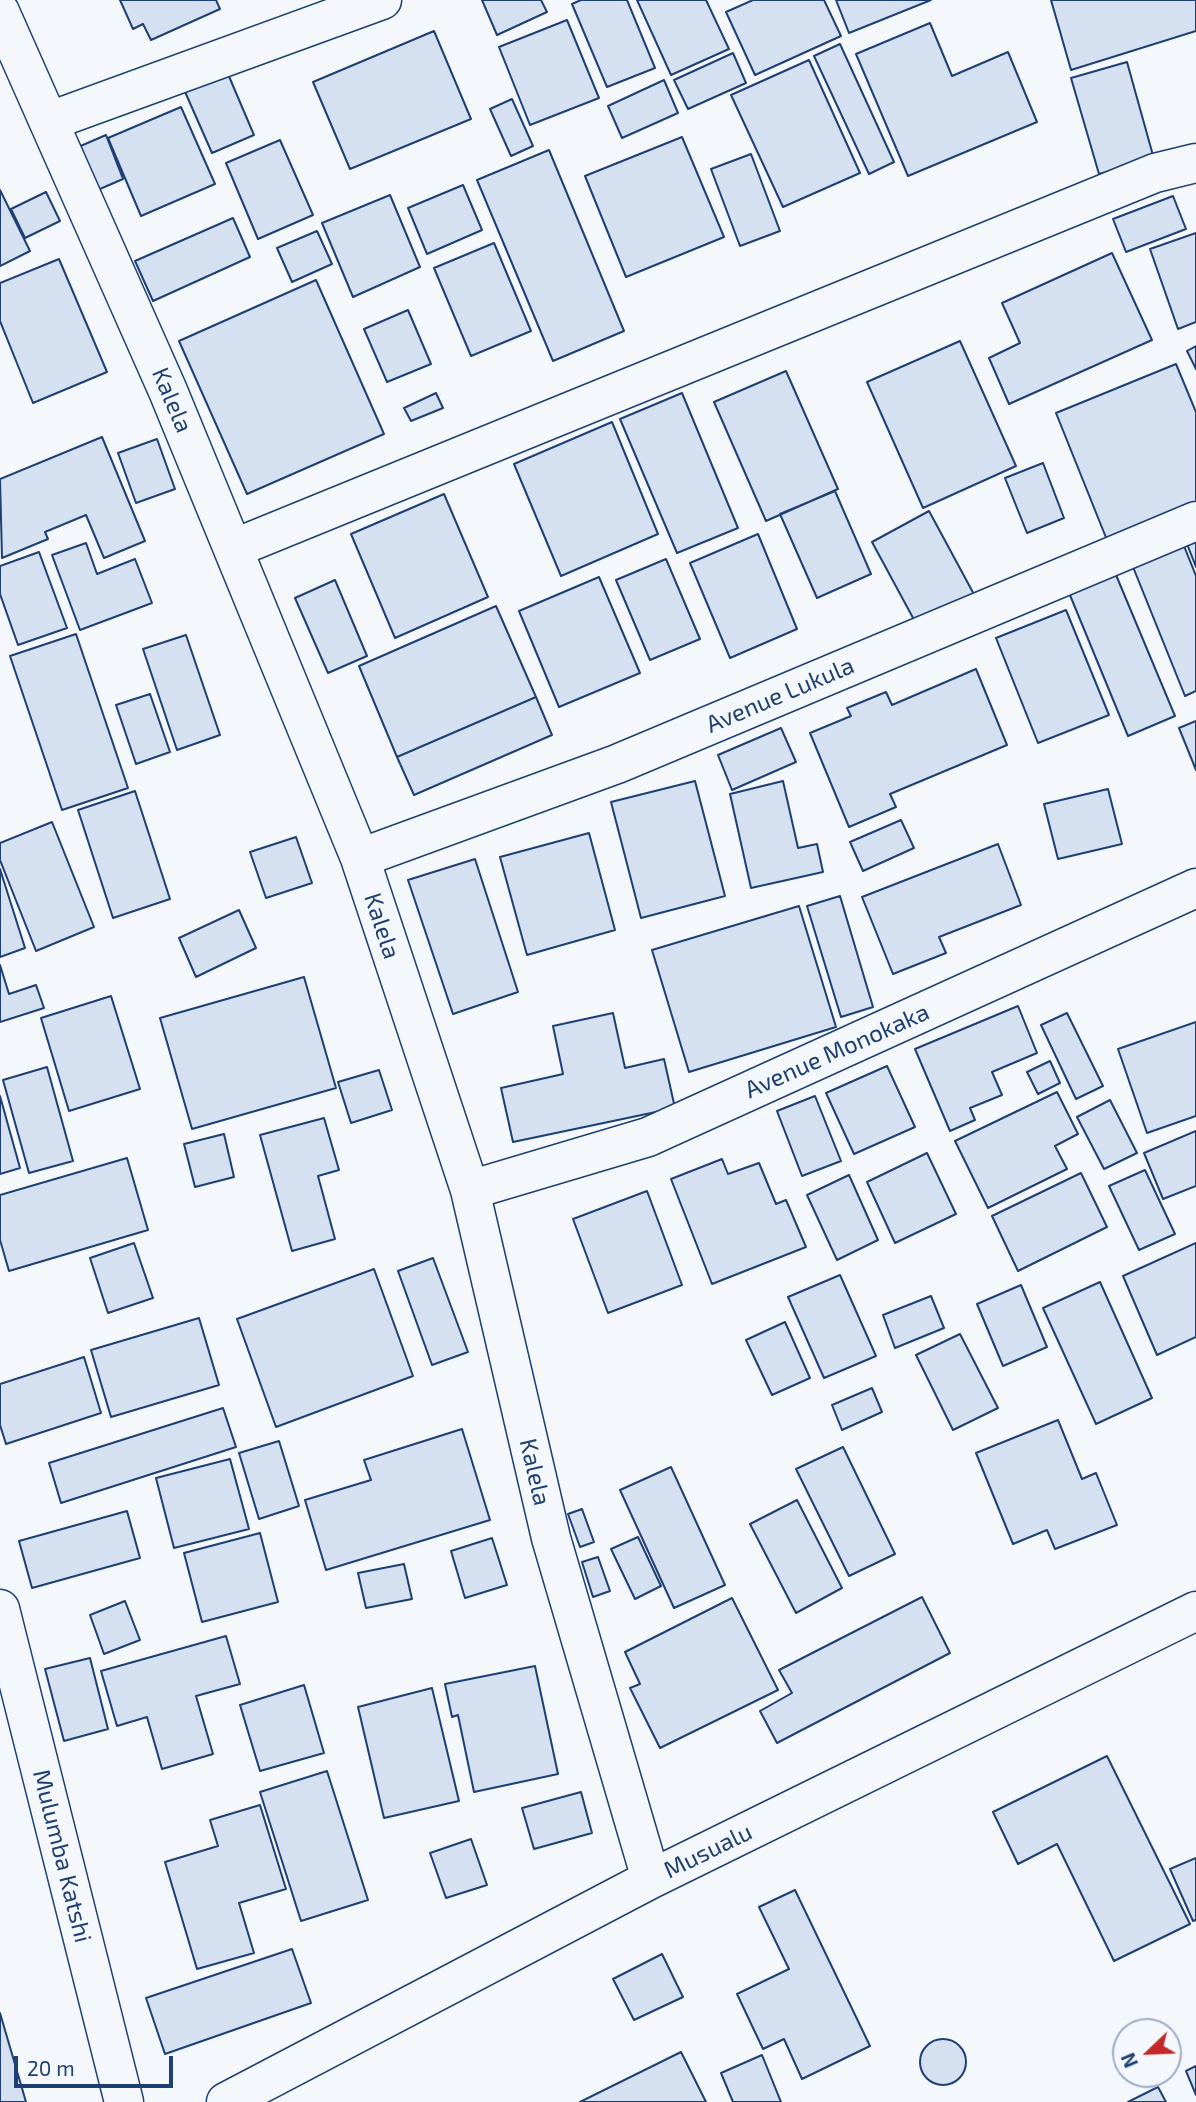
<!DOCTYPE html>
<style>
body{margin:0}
#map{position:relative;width:1196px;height:2102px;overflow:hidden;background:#f4f7fb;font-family:"Exo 2",sans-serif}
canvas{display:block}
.north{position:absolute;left:1112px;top:2018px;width:70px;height:70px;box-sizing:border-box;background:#f4f7fb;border:2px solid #9eadc5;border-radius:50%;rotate:247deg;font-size:19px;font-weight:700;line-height:28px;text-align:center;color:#1d3f73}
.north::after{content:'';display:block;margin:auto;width:24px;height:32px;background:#c62828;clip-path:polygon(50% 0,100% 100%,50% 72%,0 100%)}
.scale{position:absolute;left:14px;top:2056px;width:159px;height:32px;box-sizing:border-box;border:4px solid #1d3f73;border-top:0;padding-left:9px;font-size:21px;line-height:24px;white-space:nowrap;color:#1d3f73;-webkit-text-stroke:5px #f4f7fb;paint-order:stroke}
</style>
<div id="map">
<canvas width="1196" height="2102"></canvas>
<div class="north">N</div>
<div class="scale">20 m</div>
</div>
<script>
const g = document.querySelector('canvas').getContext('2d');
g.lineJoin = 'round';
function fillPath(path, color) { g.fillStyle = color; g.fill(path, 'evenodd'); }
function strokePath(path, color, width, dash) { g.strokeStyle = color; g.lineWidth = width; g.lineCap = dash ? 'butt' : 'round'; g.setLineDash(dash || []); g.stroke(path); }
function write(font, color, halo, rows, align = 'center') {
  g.font = font + ' "Exo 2",sans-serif'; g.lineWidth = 5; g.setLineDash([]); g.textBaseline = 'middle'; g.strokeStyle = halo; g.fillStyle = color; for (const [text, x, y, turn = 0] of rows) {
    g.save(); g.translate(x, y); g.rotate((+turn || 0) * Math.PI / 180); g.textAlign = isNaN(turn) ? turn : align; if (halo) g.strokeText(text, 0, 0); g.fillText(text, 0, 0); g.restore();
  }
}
const building = new Path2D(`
 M120 0H216L220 9 151 40 143 24 133 29Z
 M482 0H541L547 12 497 35Z
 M581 0H627L655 68 607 87 572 4Z
 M637 0H706L729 49 671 75Z
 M753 0H824L841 36 755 75 726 12Z
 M836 0H931L849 33Z
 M1051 0H1196V31L1071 70Z
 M567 20 599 98 530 125 499 47Z
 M930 23 952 76 1008 52 1037 122 908 176 856 54Z
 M434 31 471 119 350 169 313 82Z
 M840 44 894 162 869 174 814 56Z
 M733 53 746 83 688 109 674 80Z
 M809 60 860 173 783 207 731 95Z
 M1127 62 1154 159 1099 174 1071 78Z
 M225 67 254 135 212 153 182 85Z
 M664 80 678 113 622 138 608 106Z
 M512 99 533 146 511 156 490 109Z
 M181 107 215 184 141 216 108 138Z
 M106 135 123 179 93 192 76 148Z
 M682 137 724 237 626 277 585 176Z
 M280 140 313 215 258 239 226 163Z
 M549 150 624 331 553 361 477 180Z
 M751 154 780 231 740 246 711 169Z
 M463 185 482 230 427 254 408 208Z
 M0 190 30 251 0 266Z
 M46 192 60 221 25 238 11 209Z
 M390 195 420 267 353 297 322 223Z
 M1173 196 1186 229 1126 252 1113 219Z
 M233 218 250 257 153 301 135 261Z
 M317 231 332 264 292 282 277 248Z
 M1196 233V322L1178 329 1150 249Z
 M494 243 531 331 471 356 434 268Z
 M1112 253 1152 340 1009 404 989 358 1020 343 1002 303Z
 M59 259 107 372 33 403 0 321V283Z
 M316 280 384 434 247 494 179 341Z
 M408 310 431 364 387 382 364 329Z
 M960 341 1016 466 923 508 867 382Z
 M1196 346V369L1187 351Z
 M1176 364 1196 412V515L1111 550 1056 413Z
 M786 371 838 489 766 521 714 402Z
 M436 393 443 408 411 421 404 408Z
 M682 393 738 528 677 553 620 419Z
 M612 422 658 534 561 576 514 464Z
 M102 437 145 541 104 558 86 515 45 532 48 539 2 558 0 479Z
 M157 439 175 489 136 503 118 453Z
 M1043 463 1064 518 1027 533 1005 478Z
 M835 491 871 574 817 598 780 514Z
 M444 494 488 597 395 638 351 534Z
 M929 511 976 598 919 629 872 542Z
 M758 534 797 629 730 658 690 563Z
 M1180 536 1196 576V691L1185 696 1129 557Z
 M1196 540V567L1187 544Z
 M86 543 97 574 135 559 152 603 80 630 52 555Z
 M39 552 67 628 18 645 0 594V566Z
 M666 559 700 639 650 660 616 580Z
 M1111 563 1175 716 1128 736 1065 583Z
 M599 577 640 673 559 707 519 611Z
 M335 580 367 656 328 673 295 598Z
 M496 606 536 697 397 757 359 666Z
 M1066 610 1109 715 1038 743 996 638Z
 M76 634 128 788 62 810 10 656Z
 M186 635 220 735 177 750 143 649Z
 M976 669 1007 745 890 794 896 807 849 827 810 733 851 716 847 708 886 692 892 705Z
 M150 694 170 752 136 764 116 705Z
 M536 697 552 735 414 795 397 757Z
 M1196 721V770L1179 728Z
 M781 728 796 762 732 790 718 755Z
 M695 781 725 896 641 918 611 802Z
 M783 781 798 848 817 844 823 872 751 888 730 794Z
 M1108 789 1122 844 1058 859 1044 804Z
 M135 791 170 899 113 918 78 810Z
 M901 820 914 848 863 871 850 842Z
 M52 822 94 927 36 951 0 860V843Z
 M589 833 615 930 527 955 500 857Z
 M296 837 312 883 266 898 250 852Z
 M998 844 1021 905 939 937 946 953 893 974 862 897Z
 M475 859 518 992 453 1014 408 880Z
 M0 869 25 948 0 957Z
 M840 896 873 1007 841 1017 807 906Z
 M799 906 836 1027 689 1072 652 950Z
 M239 910 256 948 196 977 179 938Z
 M0 965 9 994 36 985 44 1008 0 1022Z
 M304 977 336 1088 192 1129 160 1018Z
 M111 996 140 1089 69 1111 41 1018Z
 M1018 1006 1037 1053 992 1072 1002 1095 970 1108 975 1120 950 1131 915 1049Z
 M613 1013 625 1068 664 1059 675 1108 513 1142 501 1088 563 1074 553 1026Z
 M1067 1013 1103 1086 1076 1099 1041 1025Z
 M1196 1022V1116L1147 1133 1118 1049Z
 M1050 1061 1060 1083 1038 1094 1027 1072Z
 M887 1066 915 1127 854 1154 826 1093Z
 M47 1067 73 1161 29 1173 3 1080Z
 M379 1070 392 1110 351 1123 338 1082Z
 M1057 1092 1078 1134 1055 1146 1067 1169 988 1208 955 1141Z
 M0 1096 20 1168 0 1174Z
 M815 1096 841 1161 802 1176 777 1111Z
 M1110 1100 1137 1153 1104 1169 1077 1117Z
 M324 1118 339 1170 318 1176 335 1239 292 1251 260 1135Z
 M1196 1131V1186L1163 1199 1144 1153Z
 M224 1134 234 1177 195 1187 184 1144Z
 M927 1153 956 1214 895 1243 867 1182Z
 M127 1158 148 1230 9 1271 0 1240V1195Z
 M722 1159 728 1174 759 1163 776 1204 786 1200 806 1247 712 1284 671 1179Z
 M1145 1170 1175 1234 1139 1250 1109 1186Z
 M1081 1173 1107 1227 1018 1271 992 1216Z
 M849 1175 878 1240 837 1260 807 1195Z
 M647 1191 682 1285 608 1313 573 1219Z
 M134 1243 153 1298 108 1313 90 1258Z
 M1196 1243V1337L1157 1355 1123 1276Z
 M433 1258 468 1352 432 1365 398 1271Z
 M374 1269 413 1376 276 1427 237 1319Z
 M840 1275 876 1356 824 1378 788 1297Z
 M1100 1282 1152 1398 1096 1424 1043 1308Z
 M1021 1285 1047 1347 1003 1366 977 1304Z
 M931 1296 944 1328 895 1348 883 1315Z
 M199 1318 219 1385 111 1417 91 1350Z
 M785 1322 810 1378 772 1395 746 1340Z
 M960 1334 998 1408 953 1430 916 1355Z
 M84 1357 101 1413 6 1444 0 1425V1384Z
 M872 1388 882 1412 842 1430 832 1405Z
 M223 1408 236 1447 61 1503 49 1463Z
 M1058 1420 1082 1479 1096 1473 1117 1525 1055 1549 1047 1530 1013 1544 976 1453Z
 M462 1429 490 1520 326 1570 305 1500 371 1480 364 1460Z
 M279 1441 299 1506 259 1519 239 1453Z
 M843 1447 895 1554 849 1576 796 1469Z
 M230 1459 249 1529 174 1548 156 1478Z
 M671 1467 725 1585 674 1608 620 1490Z
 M797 1500 842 1588 796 1613 750 1524Z
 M582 1509 594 1542 580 1547 568 1514Z
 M127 1511 140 1558 32 1588 19 1541Z
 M260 1533 278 1602 202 1622 184 1553Z
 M638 1537 661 1586 635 1599 611 1549Z
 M492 1538 507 1585 465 1598 451 1551Z
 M598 1557 610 1591 593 1597 582 1562Z
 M404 1564 412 1599 366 1608 358 1573Z
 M922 1597 950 1653 777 1743 760 1711 792 1693 779 1670Z
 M732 1598 778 1690 660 1748 630 1688 640 1684 625 1652Z
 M125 1601 140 1640 104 1654 90 1615Z
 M226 1636 240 1684 196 1696 213 1754 162 1769 147 1717 117 1726 101 1671Z
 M90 1658 108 1729 64 1741 45 1669Z
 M535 1666 558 1774 474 1792 458 1715 452 1717 445 1684Z
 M304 1685 324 1753 260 1771 240 1705Z
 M432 1688 459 1801 384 1818 358 1707Z
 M1107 1756 1190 1924 1114 1961 1057 1844 1018 1864 993 1812Z
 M327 1771 368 1900 301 1921 260 1792Z
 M581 1792 592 1833 534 1849 522 1808Z
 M260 1805 286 1889 239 1903 254 1953 197 1969 165 1862 218 1846 210 1820Z
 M471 1839 487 1885 446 1898 430 1853Z
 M1196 1858V1920L1193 1921 1170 1869Z
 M795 1890 870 2046 802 2079 784 2039 763 2049 737 1994 789 1969 759 1907Z
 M292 1949 311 2003 165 2054 146 1998Z
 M662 1954 683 1997 634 2020 613 1979Z
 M0 2013 26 2102H0Z
 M920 2062a23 23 0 1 1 46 0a23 23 0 1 1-46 0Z
 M681 2052 706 2102H580Z
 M762 2055 781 2102H733L721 2073Z
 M1196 2066V2095L1186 2071Z
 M1158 2087 1166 2102H1128Z`);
fillPath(building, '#d5e0f0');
strokePath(building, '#1d3f73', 2);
const minor = new Path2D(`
 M0 12 168 391 360 858 470 1190 551 1538 651 1879
 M50 121 382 0
 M235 548 1155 173 1196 163
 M360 858 617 764 1196 521
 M470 1190 648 1137 1196 888
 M0 1609 124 2102
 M226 2102 651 1879 1196 1611`);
strokePath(minor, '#1d3f73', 41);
strokePath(minor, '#f4f7fb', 38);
write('24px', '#1d3f73', '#f4f7fb', [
 ["Kalela",172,400,67],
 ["Avenue Lukula",780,695,-23],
 ["Kalela",382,926,72],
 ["Avenue Monokaka",837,1051,-24],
 ["Kalela",535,1472,77],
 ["Musualu",708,1851,-26],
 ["Mulumba Katshi",62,1856,76]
]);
</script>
